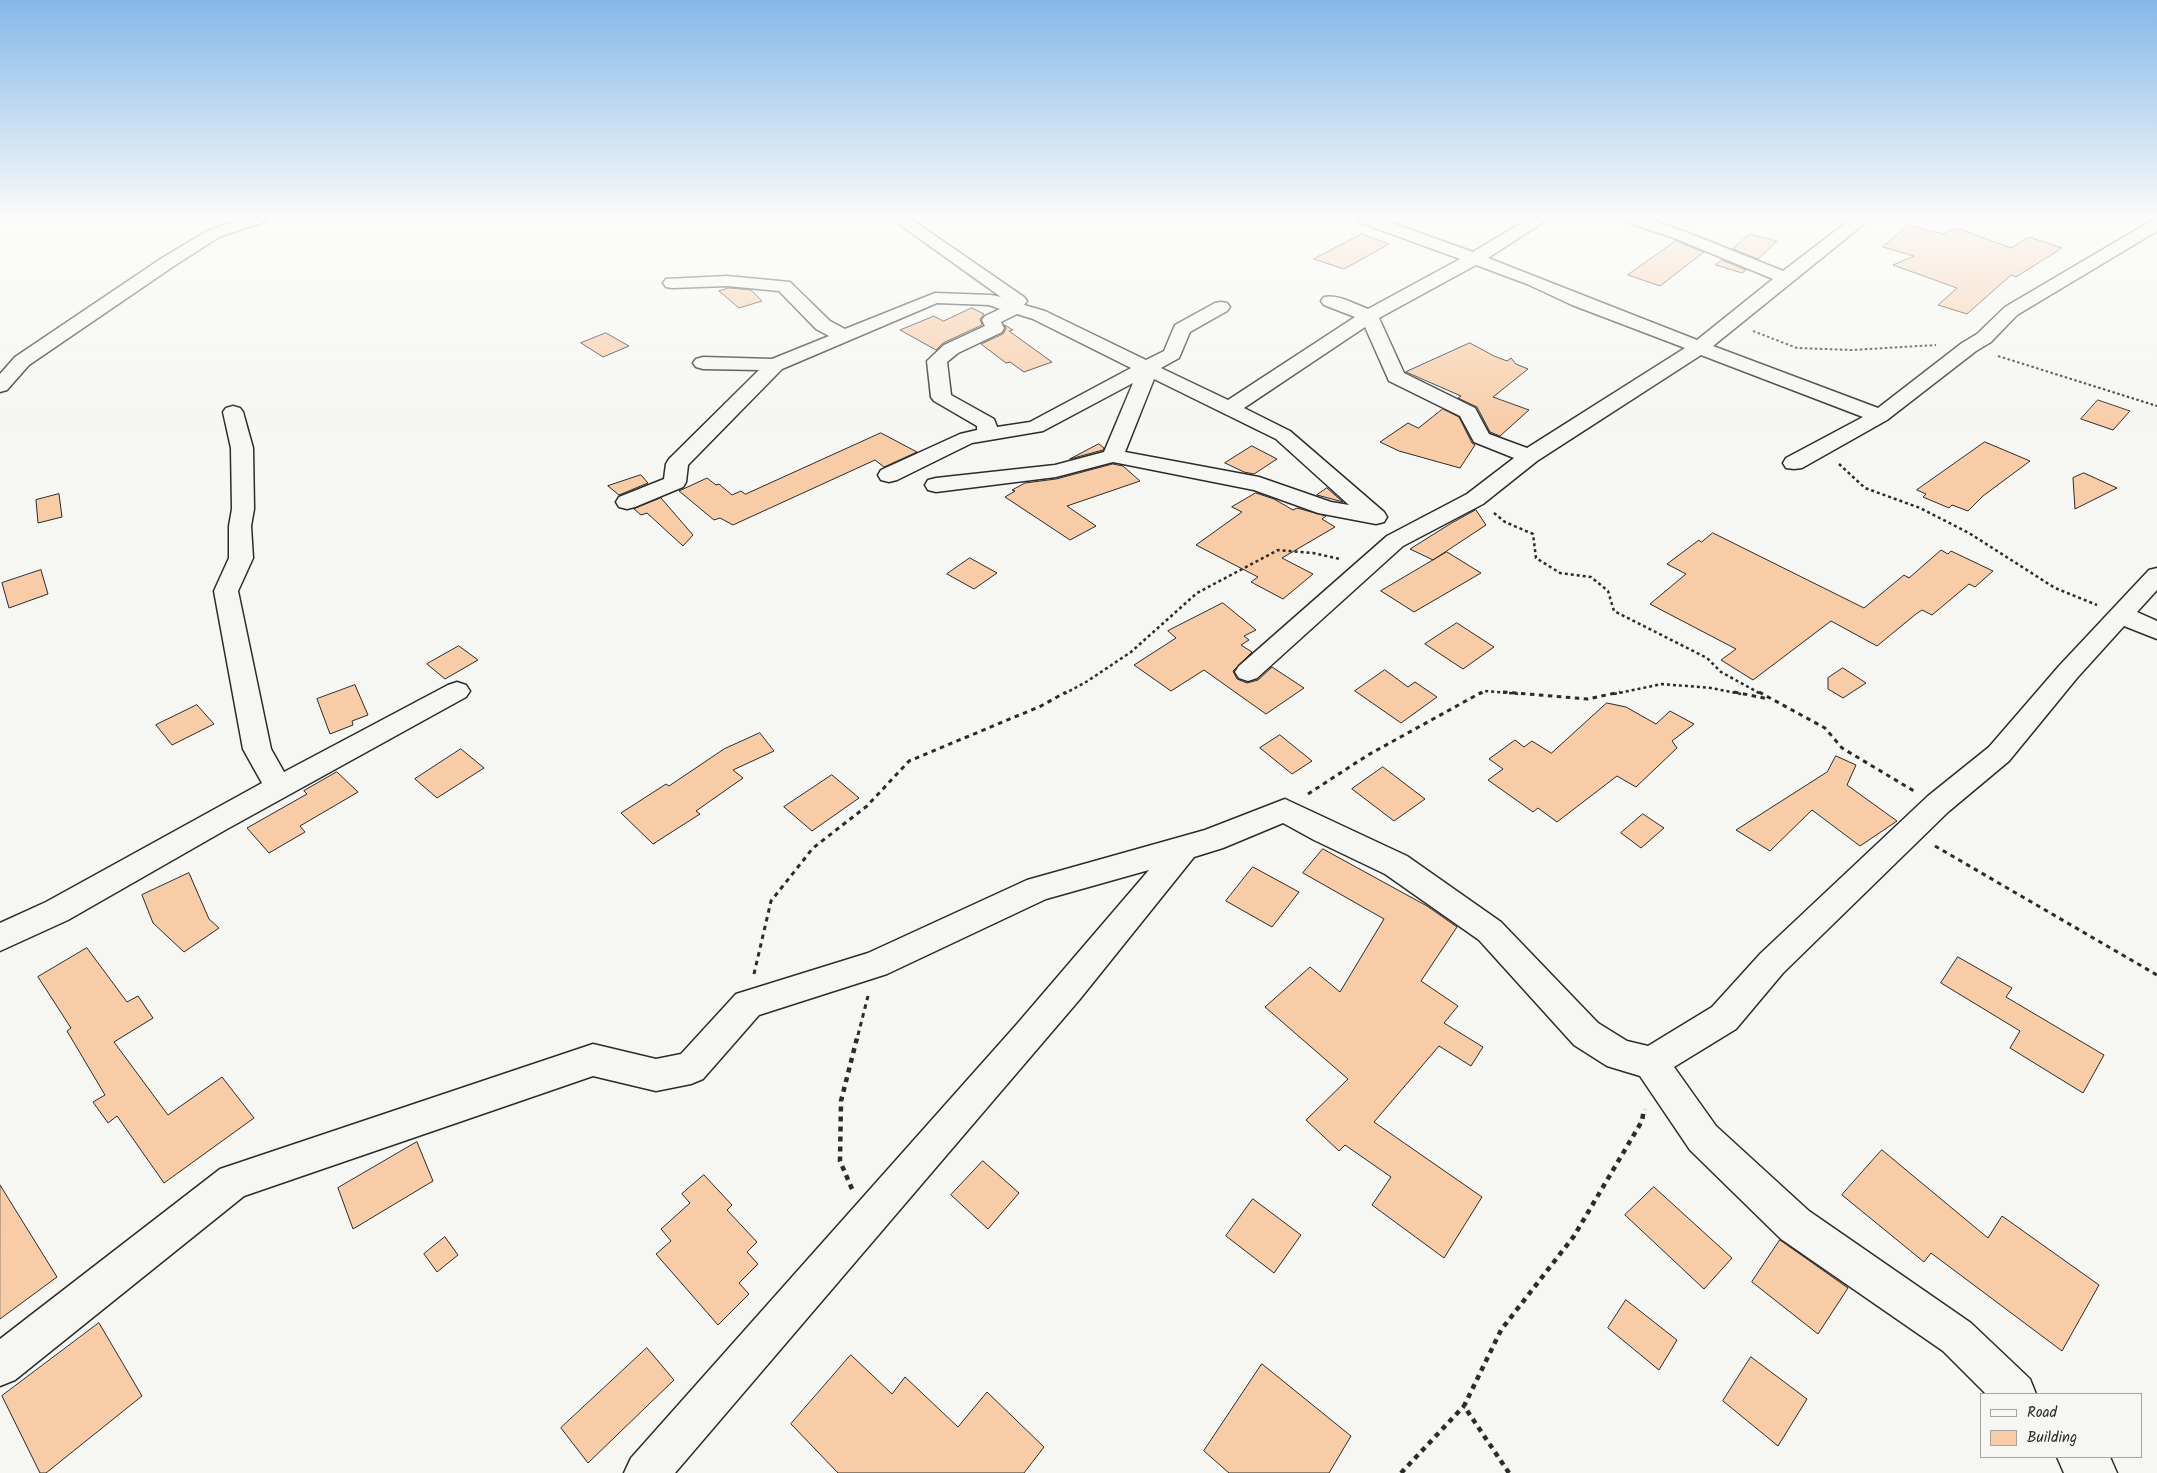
<!DOCTYPE html>
<style>
body{margin:0}
#map{position:relative;width:2157px;height:1473px;overflow:hidden;background:#f6f6f2;font-family:Kalam,sans-serif}
canvas{display:block}
.legend{position:absolute;left:1980px;top:1393px;width:162px;height:65px;box-sizing:border-box;background:#f6f6f2;border:1px solid #a5a5a2;margin:0;padding:6px 9px;list-style:none;font-size:15px;color:#2b2b2b}
.legend li{display:flex;align-items:center;gap:10px;height:25px}
.legend b{width:25px;border:1px solid #a5a5a2}
</style>
<div id="map">
<canvas width="2157" height="1473"></canvas>
<ul class="legend">
<li><b style="height:6px;background:#f6f6f2"></b>Road</li>
<li><b style="height:14px;background:#f8cca7"></b>Building</li>
</ul>
</div>
<script>
const g = document.querySelector('canvas').getContext('2d');
g.lineJoin = 'round';
function fillPath(path, color) { g.fillStyle = color; g.fill(path, 'evenodd'); }
function strokePath(path, color, width, dash) { g.strokeStyle = color; g.lineWidth = width; g.lineCap = dash ? 'butt' : 'round'; g.setLineDash(dash || []); g.stroke(path); }
const building = new Path2D(`
 M1909 225 1943 234 1957 228 2011 248 2029 237 2062 248 2016 277 2011 275 1967 314 1938 305 1957 288 1893 265 1914 256 1883 247Z
 M1362 234 1389 244 1344 269 1314 259Z
 M1750 234 1777 241 1758 259 1733 249Z
 M1676 241 1704 252 1660 286 1628 275Z
 M1722 260 1746 270 1742 273 1716 265Z
 M730 288 751 290 762 301 739 308 719 291Z
 M972 308 984 314 980 319 982 325 943 343 936 350 900 330 934 316 943 321Z
 M1005 325 1013 330 1009 331 1052 362 1024 372 1010 362 1006 363 981 344 1003 334 1006 329Z
 M606 333 629 346 603 357 581 343Z
 M1470 343 1494 356 1507 361 1511 358 1516 364 1528 369 1493 397 1529 410 1500 436 1490 432 1477 407 1458 398 1461 396 1406 372Z
 M2098 400 2130 411 2113 430 2081 419Z
 M1443 409 1459 417 1472 443 1475 445 1460 468 1399 451 1380 442 1408 423 1418 428Z
 M881 433 917 452 884 467 875 460 733 525 720 518 714 520 679 491 707 478 716 485 719 484 732 495 741 491 745 494Z
 M1985 442 2030 461 1983 496 1968 511 1952 505 1949 508 1923 497 1926 494 1917 490Z
 M1099 444 1104 448 1103 450 1070 459Z
 M1252 446 1277 459 1254 474 1244 472 1225 463Z
 M1113 464 1123 466 1140 481 1067 506 1096 526 1070 540 1005 497 1015 491 1012 490 1025 483 1056 479Z
 M2084 473 2117 488 2075 509 2073 478Z
 M641 475 648 483 619 495 608 486Z
 M1327 488 1343 502 1317 495Z
 M1256 493 1274 499 1293 510 1297 508 1326 516 1322 519 1335 527 1282 558 1313 574 1283 599 1251 582 1258 577 1196 545 1242 512 1232 507Z
 M59 494 62 517 38 523 36 500Z
 M661 498 693 535 683 546 647 513 641 515 634 509Z
 M1476 510 1486 525 1433 560 1410 549 1450 524Z
 M1713 533 1864 608 1904 575 1909 578 1941 550 1948 554 1951 551 1993 571 1975 587 1969 584 1932 615 1922 610 1916 614 1877 646 1831 621 1753 680 1721 660 1736 649 1650 604 1686 574 1667 564 1699 540 1701 542Z
 M1447 552 1481 573 1414 612 1381 591Z
 M970 558 997 573 974 589 947 574Z
 M41 570 48 594 9 608 2 583Z
 M1223 603 1256 630 1244 636 1249 640 1241 645 1252 652 1233 671 1237 679 1247 683 1258 680 1272 667 1304 688 1266 714 1204 670 1171 691 1134 665 1176 638 1168 631Z
 M1457 623 1494 647 1463 669 1425 644Z
 M459 646 478 660 445 679 427 664Z
 M1843 668 1866 683 1843 698 1828 689V678Z
 M1385 670 1408 687 1415 682 1437 697 1401 723 1355 691Z
 M355 685 368 715 352 721 353 725 330 734 317 699Z
 M1607 703 1626 707 1656 724 1670 711 1694 724 1672 741 1677 748 1636 787 1617 776 1557 822 1538 808 1533 812 1488 780 1503 769 1489 759 1515 740 1524 747 1532 741 1551 753Z
 M197 705 214 724 172 745 156 725Z
 M760 733 774 751 733 770 743 778 696 811 700 814 653 844 621 813 666 784 669 786 724 749Z
 M1280 735 1312 761 1292 774 1260 748Z
 M461 749 484 768 437 798 415 779Z
 M1836 756 1856 765 1847 785 1897 821 1860 846 1812 810 1770 851 1736 830 1827 772Z
 M1383 767 1425 799 1394 821 1352 789Z
 M337 772 358 792 300 826 305 832 269 853 247 828 307 794 304 791Z
 M832 775 859 798 812 831 784 807Z
 M1643 814 1664 828 1641 848 1621 833Z
 M1323 849 1427 906 1457 927 1421 981 1458 1006 1444 1023 1483 1047 1471 1066 1439 1046 1374 1122 1482 1197 1444 1258 1372 1205 1391 1177 1345 1145 1339 1151 1306 1120 1348 1079 1265 1007 1310 967 1340 992 1384 919 1303 873Z
 M1253 867 1299 892 1272 927 1226 901Z
 M189 873 209 919 219 928 184 952 153 923 142 895Z
 M87 948 127 1002 138 996 153 1018 114 1042 168 1115 222 1077 254 1118 164 1183 117 1116 108 1123 93 1102 105 1095 67 1031 71 1028 38 977Z
 M1958 957 2012 988 2006 997 2104 1055 2083 1093 2010 1048 2020 1031 1941 983Z
 M417 1142 433 1181 353 1229 338 1188Z
 M1882 1150 1988 1238 2002 1216 2099 1285 2062 1351 1931 1253 1924 1262 1842 1195Z
 M983 1161 1019 1193 988 1229 951 1195Z
 M704 1175 732 1205 727 1210 757 1242 747 1252 758 1264 739 1283 749 1294 718 1325 656 1254 671 1241 661 1229 690 1203 682 1194Z
 M0 1185 57 1277 0 1319Z
 M1654 1187 1732 1258 1704 1289 1625 1215Z
 M1253 1199 1301 1235 1274 1273 1226 1236Z
 M445 1237 458 1255 437 1272 424 1254Z
 M1780 1240 1848 1288 1818 1334 1752 1282Z
 M1626 1300 1677 1340 1659 1370 1608 1328Z
 M99 1323 142 1396 46 1473H40L2 1396Z
 M647 1348 674 1380 588 1463 561 1428Z
 M851 1355 892 1394 905 1377 958 1427 987 1392 1044 1447 1024 1473H838L791 1424Z
 M1751 1357 1807 1399 1778 1446 1723 1401Z
 M1262 1364 1351 1436 1329 1473H1229L1204 1451Z`);
fillPath(building, '#f8cca7');
strokePath(building, '#2b2b2b', 1);
const minor = new Path2D(`
 M241 219H266L264 222 219 237 174 266 29 365 7 390 0 392V374L15 357 162 258 207 231Z
 M892 219H911L1024 297 1027 301 1024 305 1045 311 1146 360 1164 351 1175 325 1215 303 1221 302 1227 303 1230 307 1227 311 1190 332 1179 358 1161 368 1228 400 1355 317 1324 305 1321 301 1324 297C1338 294 1355 304 1368 309L1460 259 1359 222 1357 219H1381L1473 252 1528 219H1548L1488 258 1697 340 1773 279 1674 238 1626 222 1624 219H1649L1686 232 1783 271 1851 219H1870L1713 346 1878 408 1962 343 1977 334 2005 307 2151 221 2157 219V231L2017 315 1991 342 1976 351 1887 420 1802 468 1794 469 1786 468 1783 463 1786 458 1863 417 1701 355 1537 461 1483 504 1403 546 1257 678 1248 681 1239 678 1235 672 1239 666 1387 536 1467 494 1514 458 1474 442 1460 416 1389 381 1365 327 1244 408 1290 431 1384 512 1387 517 1384 522 1376 524 1318 513 1254 490 1113 462 1056 477 936 492 928 490 925 485 928 480 936 478 1055 465 1104 452 1133 383 1043 431 972 443 897 480 889 482 881 480 878 475 881 470 960 434 977 430V426L934 401 931 397 927 361 944 345 985 326 982 320 985 316 1000 309 989 305 937 303 782 369 688 465 686 482 683 487 635 507 627 509 619 507 616 502 619 497 664 479 666 464 669 459 759 370 703 369 696 367 693 363 696 359 703 357 772 359 829 336 816 329 779 291 727 286 672 288 666 287 663 283 666 279 727 276 790 282 830 321 845 329 935 293 991 295 1001 297ZM1476 265 1527 284 1572 305 1685 348 1527 448 1489 434 1475 408 1404 373 1379 318ZM1017 314 1033 319 1131 368 1030 422 997 427 994 419 951 395 947 362 958 353 1002 332 1004 328 1001 322ZM1154 379 1276 439 1349 505 1331 502 1259 477 1125 452Z
 M233 406 240 408 243 412 253 448 254 509 251 526 253 558 238 591 271 749 284 772 448 685 457 682 466 685 470 691 466 697 227 829 68 920 0 951V923L46 902 262 783 243 749 214 591 229 558V526L232 509 231 448 223 412 226 408Z
 M2157 568V590L2137 612 2157 621V639L2124 626 2077 678 2009 761 1948 812 1783 973 1736 1029 1674 1067 1716 1126 1809 1211 1971 1323 2030 1379 2036 1394H1986L1943 1351 1781 1239 1690 1150 1640 1076 1607 1066 1574 1045 1479 940 1385 874 1314 840 1283 823 1223 848 1194 857 1080 999 675 1473H624L631 1458 1017 1024 1149 870 1046 899 887 974 759 1015 703 1079 691 1084 656 1091 593 1076 244 1196 15 1380 0 1386V1339L220 1169 593 1044 656 1059 681 1054 736 994 868 953 1027 880 1205 830 1285 799 1407 856 1501 922 1598 1023 1627 1041 1648 1046 1712 1007 1761 953 1928 796 1989 747 2059 666 2149 570Z
 M2057 1457H2110L2117 1473H2064Z`);
strokePath(minor, '#2b2b2b', 3);
strokePath(new Path2D(`
 M1753 331 1797 348 1852 350 1936 345
 M1998 356 2157 406`), '#2b2b2b', 2, [2.5, 2.5]);
strokePath(new Path2D(`
 M1839 464 1865 488 1920 508 1969 533 2055 588 2097 605
 M1494 513 1505 522 1533 534 1536 558 1560 573 1591 577 1608 591 1614 611 1707 658 1721 672 1761 694
 M1064 694 1086 682 1131 652 1197 593 1278 550 1313 553 1340 559
 M1480 694 1485 691 1520 694
 M1614 694 1662 684 1711 688 1741 694`), '#2b2b2b', 2.5, [3, 3]);
strokePath(new Path2D(`
 M1503 692 1588 699 1620 692
 M1734 692 1769 699
 M1759 692 1825 728 1842 748 1914 791
 M1308 794 1368 755 1482 692
 M1935 846 2157 975
 M754 974 771 901 813 848 867 806 909 761 1041 706 1066 692
 M858 1035 868 996`), '#2b2b2b', 3, [4.5, 4.5]);
strokePath(new Path2D(`
 M852 1189 840 1161 841 1101 858 1034
 M1401 1473 1464 1406
 M1509 1473 1464 1406 1501 1330 1574 1236 1642 1121 1644 1109`), '#2b2b2b', 4.5, [5, 5]);
fillPath(minor, '#f6f6f2');
const sky = g.createLinearGradient(0, 0, 0, 426);
sky.addColorStop(0, '#85b8e9');
sky.addColorStop(0.51, '#fbfbf9');
sky.addColorStop(1, '#fbfbf900');
g.fillStyle = sky;
g.fillRect(0, 0, 2157, 426);
</script>
